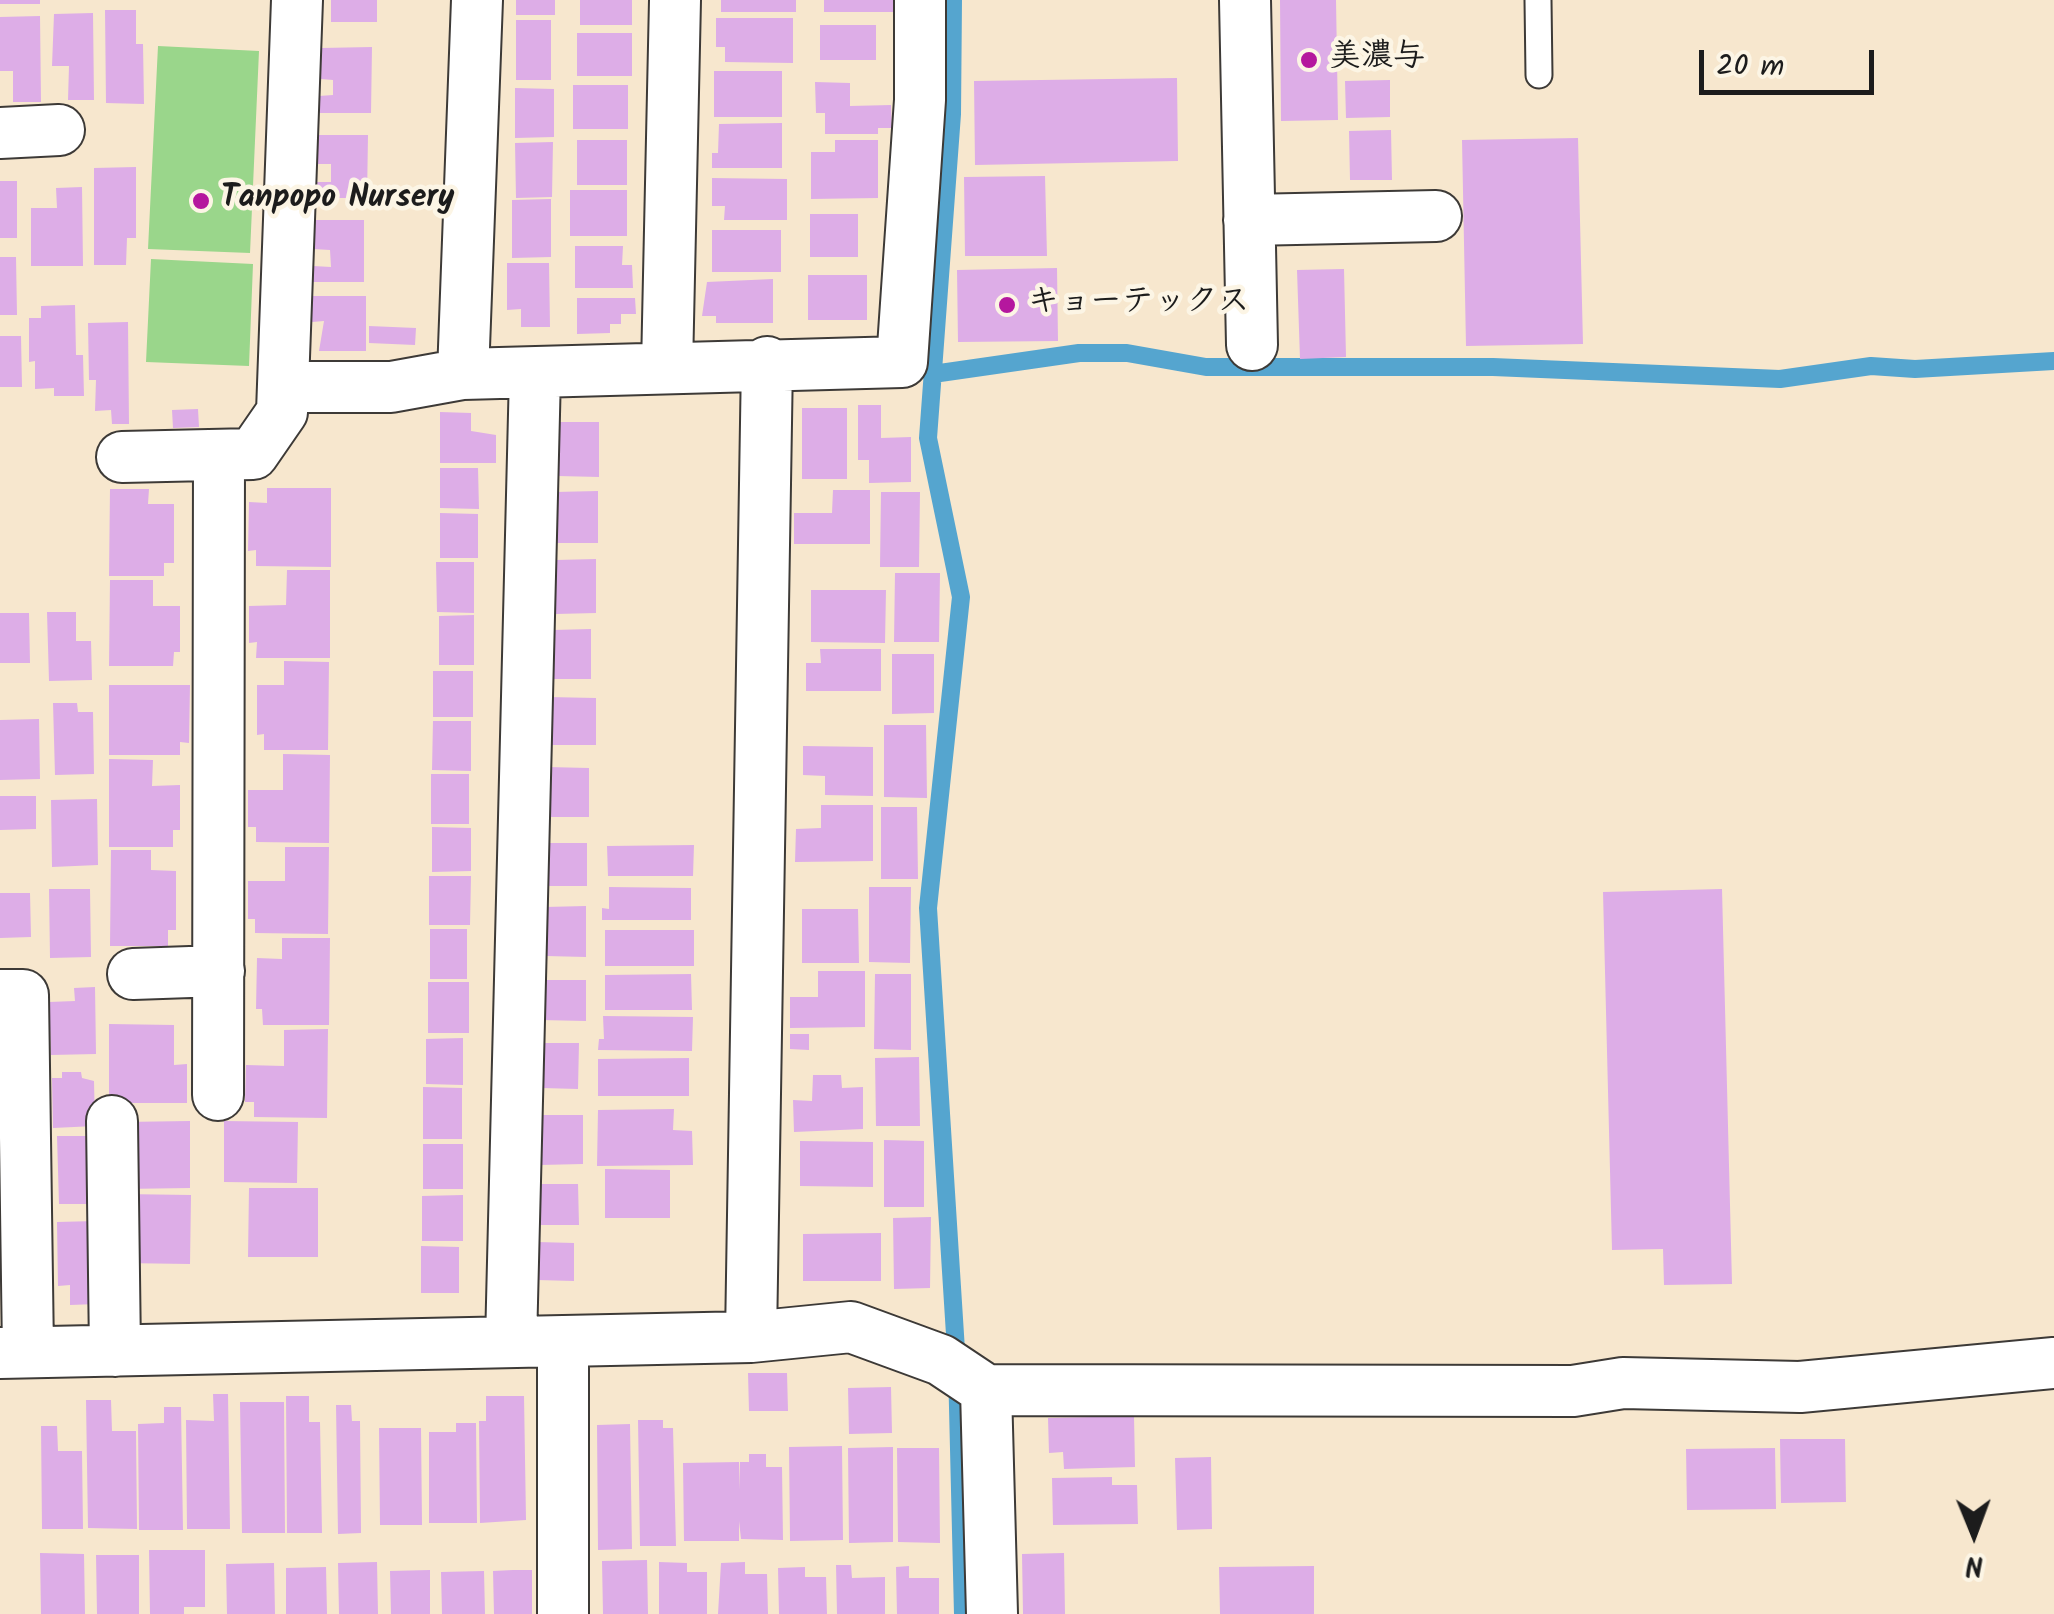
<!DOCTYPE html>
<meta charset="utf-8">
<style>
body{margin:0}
#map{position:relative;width:2054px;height:1614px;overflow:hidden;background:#f7e7ce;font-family:Kalam,sans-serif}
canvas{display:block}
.north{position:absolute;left:1924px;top:1484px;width:100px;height:100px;-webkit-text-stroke:8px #fcf5e5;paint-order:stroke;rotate:179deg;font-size:28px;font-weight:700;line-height:40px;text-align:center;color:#1c1c1c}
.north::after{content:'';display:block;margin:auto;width:35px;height:45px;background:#1c1c1c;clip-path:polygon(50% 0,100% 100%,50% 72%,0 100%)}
.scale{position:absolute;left:1699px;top:50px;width:175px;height:45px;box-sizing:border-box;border:5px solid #1c1c1c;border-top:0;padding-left:12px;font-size:30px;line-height:35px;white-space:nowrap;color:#1c1c1c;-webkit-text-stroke:8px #fcf5e5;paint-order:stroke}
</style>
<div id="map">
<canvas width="2054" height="1614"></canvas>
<div class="north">N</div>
<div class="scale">20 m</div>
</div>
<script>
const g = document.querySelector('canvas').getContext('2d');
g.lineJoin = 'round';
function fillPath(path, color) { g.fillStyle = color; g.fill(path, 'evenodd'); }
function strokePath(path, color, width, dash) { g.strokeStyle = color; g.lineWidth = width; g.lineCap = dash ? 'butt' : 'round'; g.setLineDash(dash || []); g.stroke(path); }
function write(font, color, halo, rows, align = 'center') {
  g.font = font + ' Kalam,"Klee One",sans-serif'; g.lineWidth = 9; g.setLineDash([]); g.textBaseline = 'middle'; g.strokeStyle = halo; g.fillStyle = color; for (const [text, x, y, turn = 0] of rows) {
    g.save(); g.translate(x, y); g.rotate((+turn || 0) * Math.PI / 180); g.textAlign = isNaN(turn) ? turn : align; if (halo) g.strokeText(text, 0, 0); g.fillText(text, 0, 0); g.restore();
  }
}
fillPath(new Path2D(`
 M158 46 259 51 250 253 148 249Z
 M151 259 253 264 249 366 146 362Z`), '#9ad68b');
strokePath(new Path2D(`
 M953 0 952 114 928 438 961 597 928 908 957 1366 963 1614
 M933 374 1079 353H1127L1206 367H1493L1780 379 1871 366 1915 369 2054 361`), '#55a5cf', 18);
fillPath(new Path2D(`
 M0 0H40V4H0Z
 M331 0H377V22H331Z
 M516 0H555V15H516Z
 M580 0H632V25H580Z
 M721 0H796V12H721Z
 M824 0H895V12H824Z
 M1280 0H1336L1338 120 1281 121Z
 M105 10H136V44H143L144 104 106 103Z
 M93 13 94 100H68L69 66H52L54 14Z
 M40 16 41 102H13V71H0V17Z
 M716 18H793V63L725 62V47H716Z
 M516 20H551V80H516Z
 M820 25H876V60H820Z
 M577 33H632V76H577Z
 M372 47 371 113H319V96L333 95V80L321 79V48Z
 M714 71H782V117H714Z
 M1177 78 1178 161 975 165 974 81Z
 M1390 80V117L1346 118 1345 81Z
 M815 82 850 83V106L891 105 892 128H878V134H825V113H816Z
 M573 85H628V129H573Z
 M515 88 554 89V137L515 138Z
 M782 123V168H712V153H718L719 124Z
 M1391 130 1392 180H1350L1349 131Z
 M317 135H368L367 198H318L317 182H331V164H318Z
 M1578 138 1583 344 1466 346 1462 140Z
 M577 140H627V185H577Z
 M835 140H878V198L811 199V152H835Z
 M553 142 552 197 516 198 515 143Z
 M136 167V238H127L126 265H94V168Z
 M1045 176 1047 256H965L964 177Z
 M712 178 787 179V220H724L725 206H712Z
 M0 181H17V238H0Z
 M82 187 83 266H31V208H57L56 188Z
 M570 190H627V236H570Z
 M551 199V257L512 258V200Z
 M810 214H858V257H810Z
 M313 220H364V282H313V266L331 267 330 250 313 249Z
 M712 230H781V272H712Z
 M575 246H623L622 265H632L633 288H575Z
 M0 257H16L17 315H0Z
 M507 263H549L550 327H521V309L507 310Z
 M1057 268 1058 341 958 342 957 270Z
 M1344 269 1346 357 1300 359 1297 270Z
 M808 275H867V320H808Z
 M773 279V323H716V316H702L707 282Z
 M312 296H366V351H319L324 321 312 322Z
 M577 298H635L636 314H621V324H610V333L577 334Z
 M75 305 76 355H83L84 396H54V388L35 389V361L29 362V318H41V306Z
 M128 322 129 424H112L111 410 95 411 96 380H89L88 323Z
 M369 326 416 328 415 345 369 343Z
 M0 336H21L22 387H0Z
 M858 405H881V438L911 437V482L869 483V460H858Z
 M802 408H847V479H802Z
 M198 409 199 427 173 428 172 410Z
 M440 412 471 413V431L496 435V463H440Z
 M558 422H599V477L558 476Z
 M440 468H478L479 509 440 508Z
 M267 488H331V567L256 566V550L248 551 249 502 267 503Z
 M110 489H149L148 504H174V563H164V576H109Z
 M833 490H870V544H794V513H832Z
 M598 491V543H555V492Z
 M881 492H920L919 567H880Z
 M440 513 478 514V558H440Z
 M596 559V613L556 614V560Z
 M436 562H474V613L437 612Z
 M287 570H330V658H256L257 642 249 643V606L286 605Z
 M895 573H940L939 642H894Z
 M110 580H153V606H180V652H174L173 666H109Z
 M811 590H886L885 643 811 642Z
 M47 612H76V641H91L92 680 49 681Z
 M0 613H29L30 663H0Z
 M474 615V665H439V616Z
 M591 629V679H553V630Z
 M820 649H881V691H806V663H821Z
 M892 654H934V713L892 714Z
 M284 661 329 662 328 750H264V734L257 735V685H284Z
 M433 671H473V717H433Z
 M109 685H190L189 743 180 742V755H109Z
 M548 697 596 698V745H548Z
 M53 703H77L78 712H93L94 774 55 775Z
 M39 719 40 779 0 780V720Z
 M433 721H471V771L432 770Z
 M884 725H926L927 798 884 797Z
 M803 746 873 747V796L825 795V776L803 775Z
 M283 754 330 755 329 843 256 842V827H248V790H283Z
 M109 759 153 760 152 786 180 785V830H173V847H109Z
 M547 767 589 768V817H547Z
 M431 774H469V824H431Z
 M0 796H36V829L0 830Z
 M97 799 98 865 52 867 51 800Z
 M821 805H873V861L795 862 796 829 821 828Z
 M881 807H917L918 879H881Z
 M432 827 471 828V871L432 872Z
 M548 843H587V886H548Z
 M694 845 693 876H608L607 846Z
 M285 847H329L328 934 255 933V919H248V881H285Z
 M111 850H151V870L176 871V930H168V946H110Z
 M429 876H471L470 925H429Z
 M609 887 691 888V920H602V908L609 909Z
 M869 887H911L910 963 869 962Z
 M49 889H90L91 957 50 958Z
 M1722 889 1732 1284 1664 1285 1663 1249 1612 1250 1603 892Z
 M0 893H30L31 937 0 938Z
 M586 906V957L546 956 545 907Z
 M802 909H858L859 963H802Z
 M430 929H467V979H430Z
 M605 930H694V966H605Z
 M282 938H330L329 1025H263L262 1009H256L257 958 282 959Z
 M818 971H865V1027L790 1028V997H818Z
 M691 974 692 1010H605V975Z
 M875 974H911V1050L874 1049Z
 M540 980H586V1021L540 1020Z
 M428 982H469V1033H428Z
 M95 987 96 1054 51 1055 49 1002 75 1001 74 988Z
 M603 1016 693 1017 692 1051 598 1050 599 1039H604Z
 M109 1024 174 1025V1065L187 1064V1103H109Z
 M328 1029 327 1118 254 1117V1102H245L246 1065 284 1066V1030Z
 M790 1034H809V1050L790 1049Z
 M463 1038V1085L426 1084V1039Z
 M542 1043H579L578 1089 542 1088Z
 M919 1057 920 1126H876L875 1058Z
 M689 1058V1096H598V1059Z
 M62 1072H81L82 1078 94 1081 95 1126 53 1128 52 1078H62Z
 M813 1075H841L842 1088 863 1087V1129L794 1132 793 1100 812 1101Z
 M423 1087 462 1088V1139H423Z
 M674 1109 673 1130 692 1131 693 1165 597 1166 598 1110Z
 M540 1115H583V1164L540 1165Z
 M190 1121V1188L123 1189V1122Z
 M224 1121 298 1122 297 1183 224 1182Z
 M57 1136H96L97 1204H59Z
 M884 1140 924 1141V1207H884Z
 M800 1141 873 1142V1187L800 1186Z
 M423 1144H463V1189H423Z
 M605 1169 670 1170V1218H605Z
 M540 1184H578L579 1225H540Z
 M249 1188H318V1257H248Z
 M122 1194 191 1195 190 1264 121 1263Z
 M463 1195V1241H422V1196Z
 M931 1217 930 1288 894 1289 893 1218Z
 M96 1221 97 1304 70 1305V1285L58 1286 57 1222Z
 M881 1233V1281H803V1234Z
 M537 1242 574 1243V1281L537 1280Z
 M421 1246 459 1247V1293H421Z
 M748 1373H787L788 1411H749Z
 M891 1387 892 1433 849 1434 848 1388Z
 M213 1394H228L230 1529H187L186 1420 214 1421Z
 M286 1396H309V1422H320L322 1533H287Z
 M486 1396H524L526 1520 480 1523 479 1421H486Z
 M86 1400H111L112 1431H136L137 1529 88 1528Z
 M240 1402H284L285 1533H242Z
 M336 1405H351L352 1421H360L361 1533 338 1534Z
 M164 1407H181L183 1530H139L138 1424 164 1423Z
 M1134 1416 1135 1467 1064 1469 1063 1452 1049 1453 1048 1418Z
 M638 1420H663V1428H673L676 1546H640Z
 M456 1423H476L477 1523H429V1432H456Z
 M630 1424 632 1549 598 1550 597 1425Z
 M41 1426H57L58 1451H82L83 1529H42Z
 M379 1428H421L422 1525H380Z
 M1780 1439H1845L1846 1502 1781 1503Z
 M842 1446 843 1540 790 1541 789 1447Z
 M893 1447V1542L849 1543 848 1448Z
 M897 1448H939L940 1543 898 1542Z
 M1775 1448 1776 1509 1687 1510 1686 1449Z
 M749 1454H766V1467H782L783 1540 741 1539 739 1521V1541H684L683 1463 739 1462 740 1490V1462H749Z
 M1211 1457 1212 1529 1177 1530 1175 1458Z
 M1112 1477V1485H1137L1138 1524 1053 1525 1052 1478Z
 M149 1550H205V1607H184V1614H150Z
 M40 1553 84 1554 85 1614H41Z
 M1064 1553 1065 1614H1023L1022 1554Z
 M96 1555H139V1614H97Z
 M647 1560 648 1614H603L602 1561Z
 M377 1562 378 1614H339L338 1563Z
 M659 1562 687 1563V1572H707V1614H659Z
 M745 1562V1574H767L768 1614H718L721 1563Z
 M274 1563 275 1614H227L226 1564Z
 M836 1565H851L852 1578 885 1577V1614H837Z
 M909 1566V1578H939V1614H897L896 1567Z
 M1314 1566V1614H1220L1219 1567Z
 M326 1567 327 1614H286V1568Z
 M805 1567V1577H826L827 1614H779L778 1568Z
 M430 1570V1614H391L390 1571Z
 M513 1570H532V1614H494L493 1571Z
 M484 1571 485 1614H442L441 1572Z`), '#ddade7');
const lane = new Path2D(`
 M1538 0 1539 75`);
const street = new Path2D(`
 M1245 0 1252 345
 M0 133 59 130
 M1249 220 1436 216
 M667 368 675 0
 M463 374 477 0
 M283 387H391L463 374 902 362 920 100V0
 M122 457 253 454 282 412 297 0
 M133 974 219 971
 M0 995H23L28 1352
 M218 1095 219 455
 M112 1121 115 1351
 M751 1337 767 362
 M511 1342 535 374
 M0 1353 751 1337 851 1327 941 1360 986 1390 1573 1391 1623 1383 1800 1387 2054 1363
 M986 1390 992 1614
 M563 1614V1341`);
strokePath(lane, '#3d3a37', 29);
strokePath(street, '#3d3a37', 54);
strokePath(lane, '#fff', 25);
strokePath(street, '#fff', 50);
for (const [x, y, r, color] of [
 [1309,60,10,"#b5179e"],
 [201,201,10,"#b5179e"],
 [1007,305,10,"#b5179e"]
]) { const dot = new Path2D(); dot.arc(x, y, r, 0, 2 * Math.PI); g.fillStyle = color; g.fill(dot); strokePath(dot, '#fcf5e5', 4); }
write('bold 32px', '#1c1c1c', '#fcf5e5', [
 ["美濃与",1329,60],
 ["Tanpopo Nursery",221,201],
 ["キョーテックス",1027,305]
], 'left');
</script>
